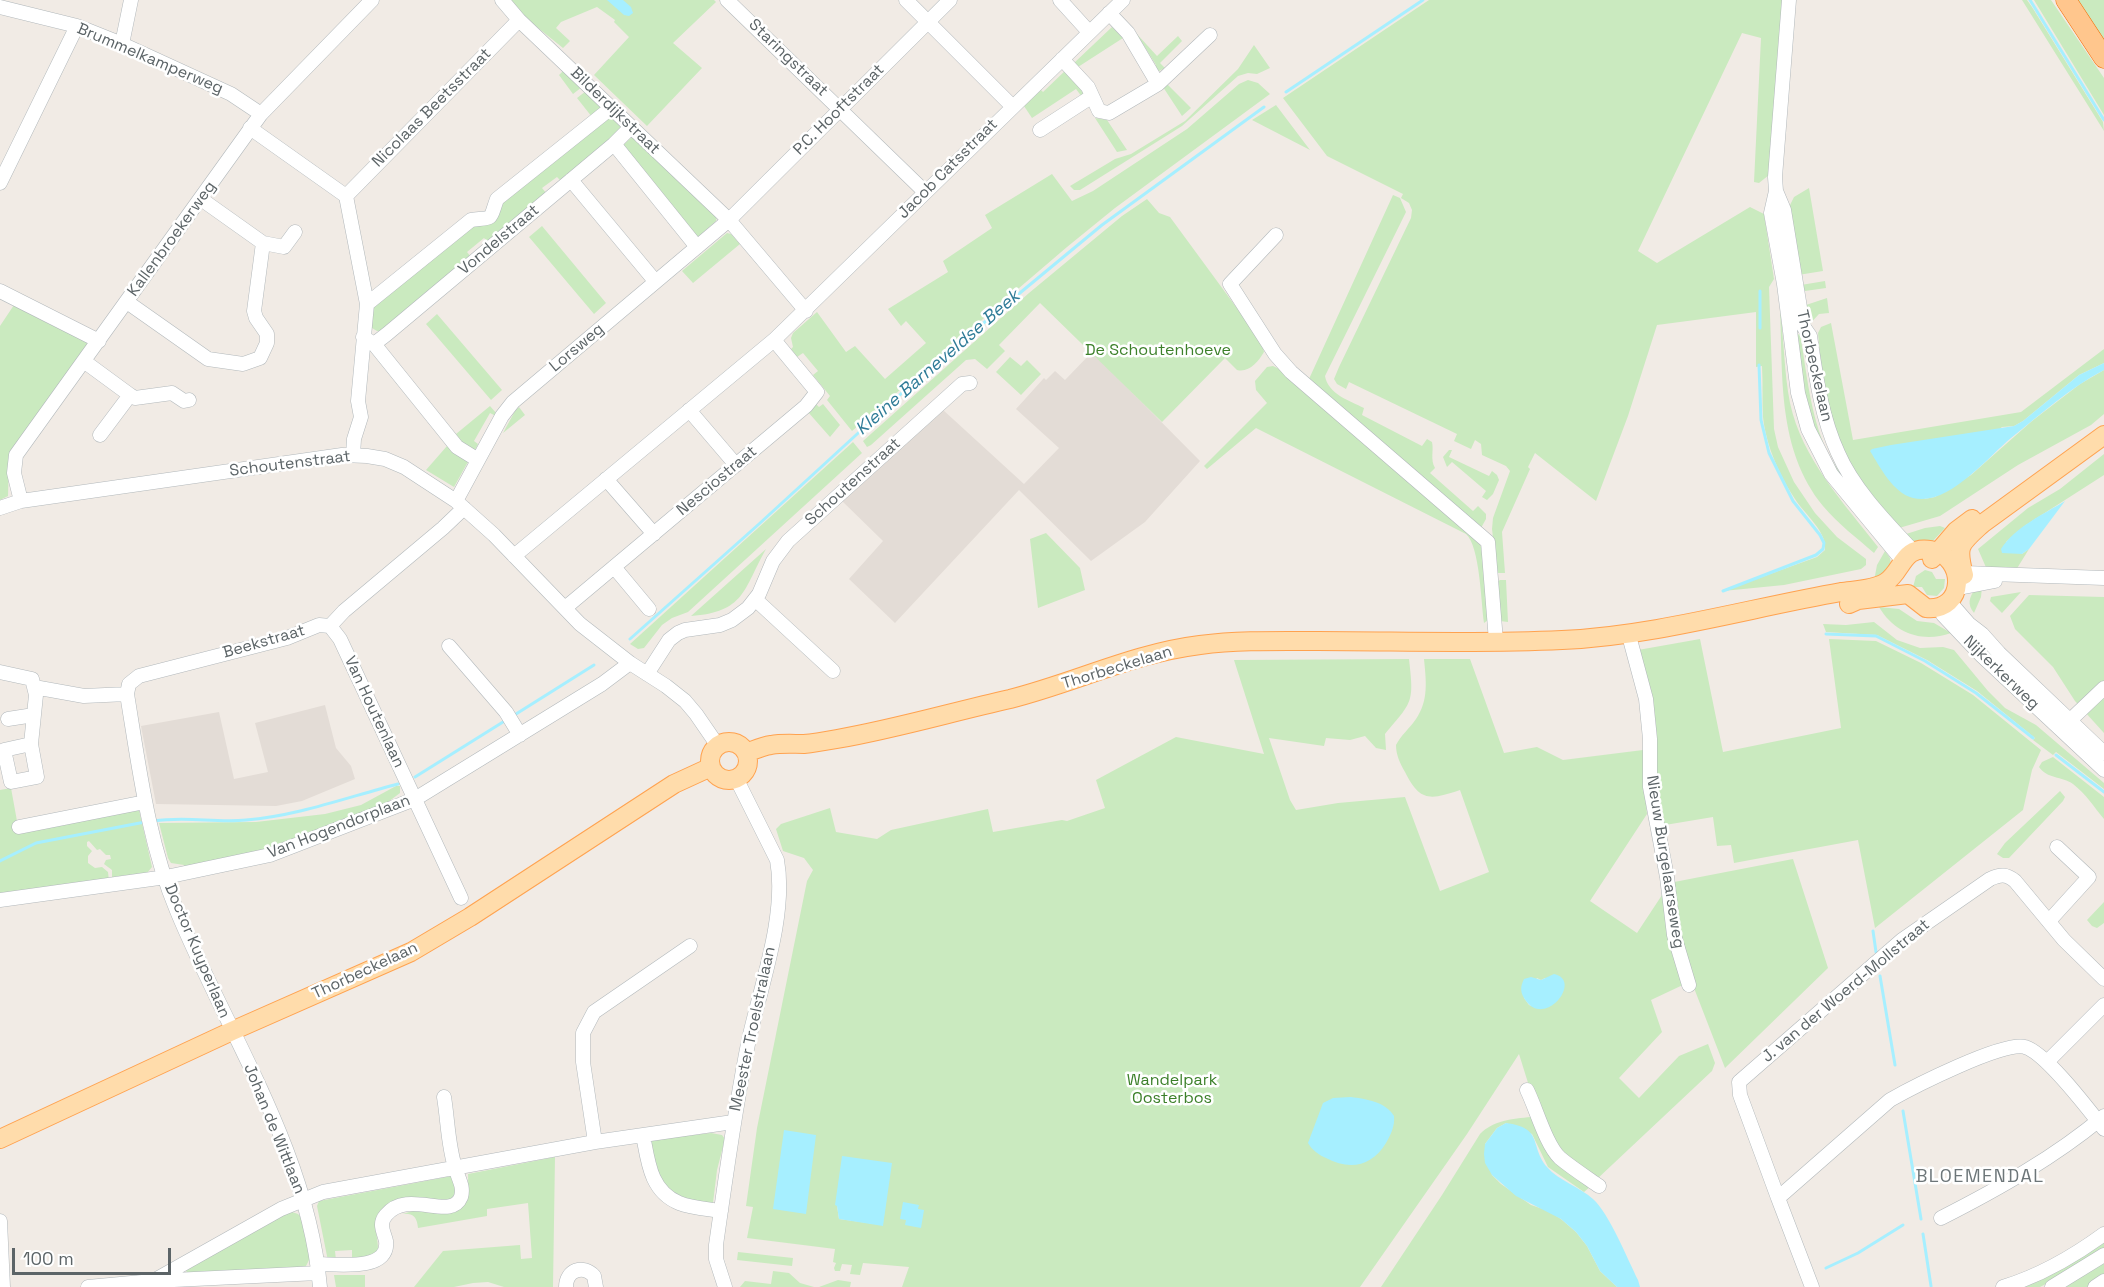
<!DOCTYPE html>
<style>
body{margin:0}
#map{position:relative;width:2104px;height:1287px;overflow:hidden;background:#f1ebe5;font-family:"Space Grotesk",sans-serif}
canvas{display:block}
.scale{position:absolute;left:12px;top:1248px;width:159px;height:27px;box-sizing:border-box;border:3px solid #5c6467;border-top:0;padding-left:8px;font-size:18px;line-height:21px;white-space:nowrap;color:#5c6467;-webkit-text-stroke:4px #fff;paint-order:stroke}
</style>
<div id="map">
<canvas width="2104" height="1287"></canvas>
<div class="scale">100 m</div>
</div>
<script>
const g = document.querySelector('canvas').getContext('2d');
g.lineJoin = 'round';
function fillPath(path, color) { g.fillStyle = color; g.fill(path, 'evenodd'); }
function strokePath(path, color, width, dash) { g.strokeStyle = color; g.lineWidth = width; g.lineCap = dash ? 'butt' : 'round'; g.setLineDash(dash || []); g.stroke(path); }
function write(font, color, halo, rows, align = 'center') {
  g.font = font + ' "Space Grotesk",sans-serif'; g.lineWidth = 5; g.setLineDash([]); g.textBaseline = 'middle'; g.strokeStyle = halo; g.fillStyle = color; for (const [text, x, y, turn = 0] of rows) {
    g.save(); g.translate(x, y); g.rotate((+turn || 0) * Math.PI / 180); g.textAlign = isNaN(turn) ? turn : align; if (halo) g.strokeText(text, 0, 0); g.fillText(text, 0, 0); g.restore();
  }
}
fillPath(new Path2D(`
 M1092 352 1200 461 1145 522 1091 561 1019 490 895 623 849 579 883 541 841 500 942 409 1024 484 1059 448 1016 409 1044 378 1046 380 1055 371 1065 380Z
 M325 705 336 748 351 766 355 779 302 801 276 806 156 804 141 726 219 712 234 779 268 772 255 723Z`), '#e3dcd6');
fillPath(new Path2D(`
 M511 0H714L716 2 673 43 702 68 647 126 594 75 629 37 614 22 615 20 597 7 561 22 556 28 570 41 563 48 527 19Z
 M1429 0H1783L1769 175 1759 183 1754 182 1761 38 1742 33 1638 251 1657 263 1750 207 1764 214 1774 279 1769 287 1774 429 1778 447 1794 482 1815 513 1837 537 1866 559V565L1861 569 1784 585 1723 591 1817 557 1825 550C1827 531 1805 515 1795 499 1780 476 1766 446 1763 417 1762 401 1763 383 1762 366L1756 367V312L1657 325 1628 416 1596 501 1535 453 1528 467 1530 469 1502 532 1505 573H1497L1492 529 1493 518 1510 471 1506 466 1482 455 1481 444 1475 440 1471 449 1454 441 1457 434 1349 382 1346 389 1337 384 1334 379 1339 367 1411 218 1412 210 1409 203 1401 198 1403 194 1327 156 1283 98Z
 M2022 0H2027L2032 7 2103 122 2104 131Z
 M2034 0H2051L2104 78V115Z
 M2071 0H2104V50Z
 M1112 27 1123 38 1078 67 1074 63Z
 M1136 33 1157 56 1178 36 1182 41 1160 63 1165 68 1159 71 1156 70V65Z
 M1254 45 1270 68 1257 74 1248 73 1238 76 1182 126 1080 190H1074L1070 186 1115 159 1131 154 1185 121 1238 69Z
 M1067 69 1084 92 1082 97 1076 89 1032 118 1024 106 1041 90 1043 92Z
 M564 70 582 87 573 94 559 75Z
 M1248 80 1258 83 1270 94 1115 208 1067 247 852 431 827 400 830 396 813 375 818 371 803 353 797 357 791 349 793 347 791 338 793 333 817 312 846 352 855 346 885 379 926 343 906 321 901 326 888 309 948 272 943 261 992 228 985 215 1052 174 1072 201 1093 191 1187 129 1239 84Z
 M1166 83 1191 108 1182 116 1163 87Z
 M586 91 604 108 592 117 577 98Z
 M1276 105 1310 150 1252 120Z
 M611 115 621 124 622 128 562 182 557 177 542 188 547 194 489 243 484 238 467 252 471 257 382 331H377L372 328V303L501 199Z
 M1095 118 1107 120 1127 150 1117 152Z
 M633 136 717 215 716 221 698 237H695L622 146Z
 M1809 188 1823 271 1798 275 1788 209 1794 197Z
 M1393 195 1400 198 1406 212 1325 376C1328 394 1350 401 1364 408L1362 415 1422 446 1427 439 1432 442C1434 451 1430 459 1435 468L1430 473 1473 511 1478 506 1486 514V519L1481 528 1309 379Z
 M1147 199 1159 213 1170 217 1261 341 1264 352C1258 362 1249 373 1237 370L1225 358 1162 422 1040 303 999 345 1005 351 987 369 975 359 966 360 871 445 867 447 863 441 1029 293 1122 216Z
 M542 226 606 303 594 314 529 237Z
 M727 233 731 234 740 244 693 283 682 271Z
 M1825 281 1826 288 1805 291 1801 285Z
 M1827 298 1829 313 1819 314 1807 327 1803 306Z
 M16 302 91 341 9 460 8 496 0 500V326Z
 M1780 308C1784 339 1784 372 1790 403 1802 459 1844 503 1878 547L1874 553C1857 538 1838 524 1823 506 1777 449 1783 377 1780 308Z
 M437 314 502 390 491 400 426 324Z
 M1831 323 1853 440 2021 412 2104 349V363L2079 375 2023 421 2014 426 2002 427 1924 499 1935 497 1971 475 2032 421 2080 384 2104 370V414L2091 425 2018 465 1940 516 1899 528 1862 485 1842 453 1823 388 1818 333 1821 327Z
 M1800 334C1807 373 1810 415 1827 451 1839 477 1870 508 1889 531 1872 512 1844 485 1831 464 1807 423 1802 382 1796 335Z
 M1010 357 1021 366 1027 360 1041 374 1021 395 996 372Z
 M1273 366 1290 374 1476 535 1481 547 1490 614 1488 620 1484 623C1481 603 1480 546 1466 534L1256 428 1207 469 1204 466 1267 403 1256 390 1255 381 1267 367Z
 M814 402 819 407 823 404 840 425 830 437 808 412Z
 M490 406 497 414 496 416 490 413 474 441 478 444 475 450 463 443 456 434Z
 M519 407 525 415 503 433 515 411Z
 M853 442 862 453 688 612 672 618 662 625 644 648 638 649 630 644Z
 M447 446 469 460 454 487 426 470Z
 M1449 450H1452L1449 457 1489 476 1492 471 1497 475 1499 480 1493 494 1487 500 1482 497 1486 491 1452 462 1447 467 1443 457Z
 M2104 454V475L2026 525 2006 542 2022 554 2029 549 2016 570 1988 572 1978 549 2028 508 2060 489Z
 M1940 526 1945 528 1931 543 1919 546 1903 535 1925 528Z
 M1046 533 1080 568 1085 590 1038 608 1030 539Z
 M766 549C743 590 745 612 691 616Z
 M1885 551 1890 558 1892 570 1874 581 1877 565Z
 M1925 570 1932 572 1936 579H1945L1944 588 1937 596 1927 595 1922 587H1913L1916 576Z
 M1500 580H1506L1508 622 1500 621 1497 582Z
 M1982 587 1981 597 1974 613C1967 604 1969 598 1975 589Z
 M2021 592 2002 613 1990 601 1991 597Z
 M2029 595 2104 597V733L2075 701 2053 667 2015 629 2010 616Z
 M1879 607 1899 609 1917 621 1934 623 1951 633C1923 643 1895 634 1879 607Z
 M1874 622 1897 640 1920 648 1943 647 1954 650 1988 691 2005 708 2036 725 2104 783V789L2056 752 2053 755 2033 740 2035 738 1977 691 1927 660 1877 635 1826 632 1823 624 1846 625Z
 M1700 639 1723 752 1841 728 1829 639 1876 641 1921 663 1973 695 2041 750 2032 770 2023 810 1875 928 1858 840 1734 863 1731 845 1717 846 1713 817 1659 826 1638 650Z
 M1409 659C1414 703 1413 701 1385 734L1386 750 1376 748 1365 736 1350 740 1326 738 1324 746 1269 738 1290 800 1296 810 1338 803 1405 797 1440 891 1489 872 1460 790C1430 800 1420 802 1405 772 1400 763 1396 755 1396 745 1401 735 1410 728 1416 719 1429 700 1426 680 1424 659H1470L1504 753 1537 747 1563 760 1643 750V773L1647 814 1590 901 1637 933 1664 892 1687 983 1651 1000 1662 1032 1619 1078 1639 1098 1679 1056 1708 1044 1715 1063 1712 1071 1596 1180 1561 1155 1529 1086 1519 1054 1467 1134 1360 1287H902L909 1267 863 1263 860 1275 850 1274 852 1265 842 1264 840 1271H835L834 1268 836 1263 833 1262 835 1249 747 1238 753 1207 746 1206 757 1128 807 881 813 870 804 858 783 851 776 829 781 824 830 808 836 832 877 839 891 830 988 809 993 832 1062 820 1067 821 1105 808 1096 780 1176 737 1264 754 1234 660ZM1537 978 1541 980 1545 978 1540 1009 1529 1005 1524 998ZM837 1206 883 1225 839 1219Z
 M2053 757 2104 797V819C2094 807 2086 794 2073 784 2062 776 2047 779 2039 767L2042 762Z
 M396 786H400V793L384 805 280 845 241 857 185 869 184 865 171 863 168 858 159 823 256 822 325 814 361 805Z
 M11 788 19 832 139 810 152 867 147 873 112 877V870L104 864 106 860 111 859 110 855H106L100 849 97 850 89 841 87 842V846L92 851 88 856V863L95 868 102 867 108 872 109 881 0 896V790Z
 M2060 791 2065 797 2063 801 2009 858H2003L1997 854 2005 843Z
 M1793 859 1828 968 1725 1068 1687 970 1669 883Z
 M2104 902V923L2097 928 2092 926 2087 920Z
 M1531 1117 1591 1186 1584 1192 1548 1167 1532 1134 1506 1123 1497 1128 1485 1144 1492 1175 1501 1184 1531 1205 1549 1211 1561 1219 1576 1232 1587 1246 1600 1271 1617 1287H1381L1442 1195 1480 1134C1494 1120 1512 1119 1531 1117Z
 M711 1133 722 1135 725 1139 717 1170 713 1203 711 1206 673 1195 657 1173 649 1140Z
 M555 1157 553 1287H504L488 1282 473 1283 454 1287H414L443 1251 520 1245 521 1259 532 1258 528 1203 487 1209V1216L418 1228C417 1217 413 1213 402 1214L424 1208 449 1214C466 1207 469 1191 468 1174Z
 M452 1176 457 1192 449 1201C418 1198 386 1187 377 1227 375 1237 380 1245 377 1255L352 1259V1250L335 1251 336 1260 328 1261 317 1206 319 1201Z
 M292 1212 298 1214 303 1219 311 1256 305 1268 187 1274 186 1270 189 1265 282 1214Z
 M2104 1238V1249L2069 1272 2040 1287H2014Z
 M738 1252 793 1258 792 1266 737 1260Z
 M2104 1261V1276L2087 1287H2062Z
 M773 1271 789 1273 800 1283 814 1287H740L745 1281 771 1284Z
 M334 1275H365V1287H336Z
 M838 1280 851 1282 850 1287H819Z`), '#caeabf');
fillPath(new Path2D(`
 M607 0H623L631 7 633 13 629 16 624 15Z
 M2104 363V370C2070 388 2041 414 2011 438 1988 457 1948 507 1913 498 1893 493 1880 467 1870 451L1872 449 1891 445 2014 426 2023 421 2079 375Z
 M2065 501 2029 549 2022 554 2002 553 2001 549C2015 527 2044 514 2065 501Z
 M1554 974C1583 980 1546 1028 1526 1001 1520 993 1520 987 1524 979L1531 977 1541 980Z
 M1351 1097C1366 1099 1386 1102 1394 1116 1395 1126 1391 1134 1386 1143 1372 1166 1350 1171 1326 1158 1319 1155 1312 1150 1308 1143L1323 1103 1333 1098Z
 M1506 1123C1544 1128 1529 1145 1547 1167 1559 1181 1580 1187 1593 1199 1609 1213 1628 1260 1638 1280L1640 1287H1617L1600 1271 1587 1246 1576 1232 1561 1219 1516 1196 1492 1175 1485 1163 1484 1154 1485 1144 1497 1128Z
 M784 1130 816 1135 806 1214 773 1209Z
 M842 1156 892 1163 883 1226 839 1219 837 1206 835 1205Z
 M903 1202 919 1205 918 1209 924 1210 921 1228 905 1225 906 1220 900 1219Z`), '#a6efff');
strokePath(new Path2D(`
 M2030 0 2104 120
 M1286 92 1423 0
 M1760 291V328
 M1723 591 1816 555 1823 549 1824 543 1820 535 1793 501 1769 453 1761 420 1759 365
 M1826 634 1876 636 1925 661 1976 693 2033 738
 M630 639 759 524 928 369 1102 225 1264 107
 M516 714 594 665
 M2056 755 2104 792
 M415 777 503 722
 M154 821C185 816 216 823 246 820 297 816 348 797 398 784
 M0 861 36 843 145 822
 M1873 931 1876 952
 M1880 976 1895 1065
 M1903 1111 1921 1219
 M1923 1234 1931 1286
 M1826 1268 1858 1253 1903 1225`), '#a6efff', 3);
const minor = new Path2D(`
 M502 0 519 20 729 220 806 311
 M727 0 925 192
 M906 0 1012 106
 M1060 0 1089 32
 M1789 0 1775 177 1776 191 1784 210 1803 326 1810 336C1816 376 1821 416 1838 453 1854 490 1887 523 1914 552
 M0 7 77 26 122 44 231 94 261 114
 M1109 13 1128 33 1158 84
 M122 44 131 0
 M1062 59 1088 87 1099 111 1109 113 1158 84 1210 35
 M250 128 346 196 367 304 358 401 361 417 354 439 353 455
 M1040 130 1091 97
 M614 144 697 247
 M571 180 655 281
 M0 183 77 26
 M1776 191 1771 213 1784 284 1798 393 1808 429 1831 474 1902 560
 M346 196 519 20
 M1276 235 1230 284 1275 354 1291 372 1488 542 1496 641
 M263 243 284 247 295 232
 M0 291 99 341
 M127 302 208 359 243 364 260 358 267 343V334L256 318 254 311 263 243 201 199
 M367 304 471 220C495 217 489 221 497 199L611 108
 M363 337 374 344 387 334 614 144 631 127
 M374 344 457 447 478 460
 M85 362 130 395 100 435
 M130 395 135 398 172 393 184 401 189 400
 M689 410 736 465
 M606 479 654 534
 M21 501 14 473 16 455 261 114 372 0
 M456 501 502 416 513 402 729 220 950 0
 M0 508 21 501 342 455 367 456 385 459 404 467 456 501 494 535 580 624 630 663 666 686 685 701 696 714 718 746
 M514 556 774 340 1123 0
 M614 567 649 609
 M1964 573 2104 578
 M1964 587 1995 581
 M755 599 833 671
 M565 608 806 406 817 392 774 340
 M1955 608 1969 624 1982 634 1999 653 2104 753
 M1943 615 1982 656 2104 770
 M330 626 340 639 461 898
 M330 626 344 611 443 528 464 508
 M1628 632 1646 699 1650 739V787L1667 877 1674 935 1689 985
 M449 646 506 712 520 735
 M0 672 32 679 36 695 31 744
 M647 674 669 640 678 633 685 630 720 625 732 620 748 608 759 594 773 561 788 541 962 384 970 383
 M34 687 84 696 127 694
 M8 719 34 715
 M2063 727 2104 688
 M31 744 37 777 11 782 4 750Z
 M19 827 145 802
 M0 900 166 877 270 855 415 799 602 684 630 663
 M2049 921 2089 877 2057 847
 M2047 1062 2104 1005
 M1527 1090C1536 1108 1546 1145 1560 1158 1572 1168 1586 1177 1599 1186
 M643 1135C648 1161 650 1191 679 1203 691 1208 708 1209 721 1211
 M595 1142 583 1062V1033L594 1012 690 946
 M1778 1198 1740 1095 1739 1082 1902 940 1990 879C2001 874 2006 874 2015 881L2064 940 2104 979
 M1941 1218C1998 1189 2055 1157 2104 1116
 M0 1221 3 1287
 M317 1264C336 1264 390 1272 386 1241 384 1232 378 1224 386 1215 408 1188 451 1222 461 1197 464 1187 459 1180 456 1170 448 1148 448 1121 444 1097
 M153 1281 281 1209 323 1192 595 1142 733 1122
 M88 1287 153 1281 318 1273
 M320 1287C308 1152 228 1034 177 911 148 842 139 767 127 694L129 684 139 676 287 638 319 625 330 626
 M566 1287C566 1270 583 1264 594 1276L596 1287
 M725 1287 716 1259V1245C726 1176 735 1107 749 1039 761 985 787 914 777 860L736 778
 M1812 1287 1778 1198 1890 1100C1911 1088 2005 1040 2025 1047 2046 1053 2089 1110 2104 1129
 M2003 1287C2039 1276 2074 1256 2104 1234
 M2052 1287 2104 1255
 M2095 1287 2104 1281`);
const major = new Path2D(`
 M1932 559 1956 531 1972 519
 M1964 575C1956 545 1960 544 1982 524L2104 435
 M710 761a19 19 0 1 1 38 0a19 19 0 1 1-38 0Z
 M746 753C754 750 763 746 771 745 782 743 793 744 804 744 815 743 826 741 837 739 895 729 952 712 1010 699 1074 683 1134 653 1200 645 1239 640 1279 641 1318 641 1399 641 1481 644 1562 640 1654 636 1750 608 1841 592 1855 590 1874 590 1886 582 1903 571 1902 545 1931 550 1967 557 1966 612 1926 608L1908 594 1858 600 1849 604
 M0 1139 232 1031 411 952 470 917 674 784 711 767`);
const highway = new Path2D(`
 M2066 0 2104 58`);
strokePath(minor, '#b2b8bb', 15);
strokePath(major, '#ffa24f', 20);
strokePath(highway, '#f56b00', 21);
strokePath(minor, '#fff', 14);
strokePath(major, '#ffdcab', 18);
strokePath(highway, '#ffc68d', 20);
write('16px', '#5c6467', '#fff', [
 ["Staringstraat",788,58,44],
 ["Brummelkamperweg",150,59,23],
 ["Nicolaas Beetsstraat",432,108,-45],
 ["P.C. Hooftstraat",839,110,-45],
 ["Bilderdijkstraat",615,111,44],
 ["Jacob Catsstraat",948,169,-45],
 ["Kallenbroekerweg",172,239,-54],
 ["Vondelstraat",499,240,-40],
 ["Lorsweg",577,348,-40],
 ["Thorbeckelaan",1814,366,77],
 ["Schoutenstraat",290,464,-7],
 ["Nesciostraat",717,481,-40],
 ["Schoutenstraat",853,482,-42],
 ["Beekstraat",264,642,-16],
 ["Thorbeckelaan",1117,668,-17],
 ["Nijkerkerweg",2001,673,44],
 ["Van Houtenlaan",374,712,65],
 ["Van Hogendorplaan",339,827,-21],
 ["Nieuw Burgelaarseweg",1665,862,81],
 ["Doctor Kuyperlaan",197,951,67],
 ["Thorbeckelaan",365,971,-25],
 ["J. van der Woerd-Mollstraat",1846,991,-40],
 ["Meester Troelstralaan",753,1029,-78],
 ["Johan de Wittlaan",274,1129,68]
]);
write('16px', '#3c802a', '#fff', [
 ["De Schoutenhoeve",1158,351],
 ["Wandelpark",1172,1081],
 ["Oosterbos",1172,1099]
]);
write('italic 18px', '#2e7b97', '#fff', [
 ["Kleine Barneveldse Beek",938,363,-41]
]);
g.letterSpacing = '1.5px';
write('18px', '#6d7679', '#fff', [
 ["BLOEMENDAL",1980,1177]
]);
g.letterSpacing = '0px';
</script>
